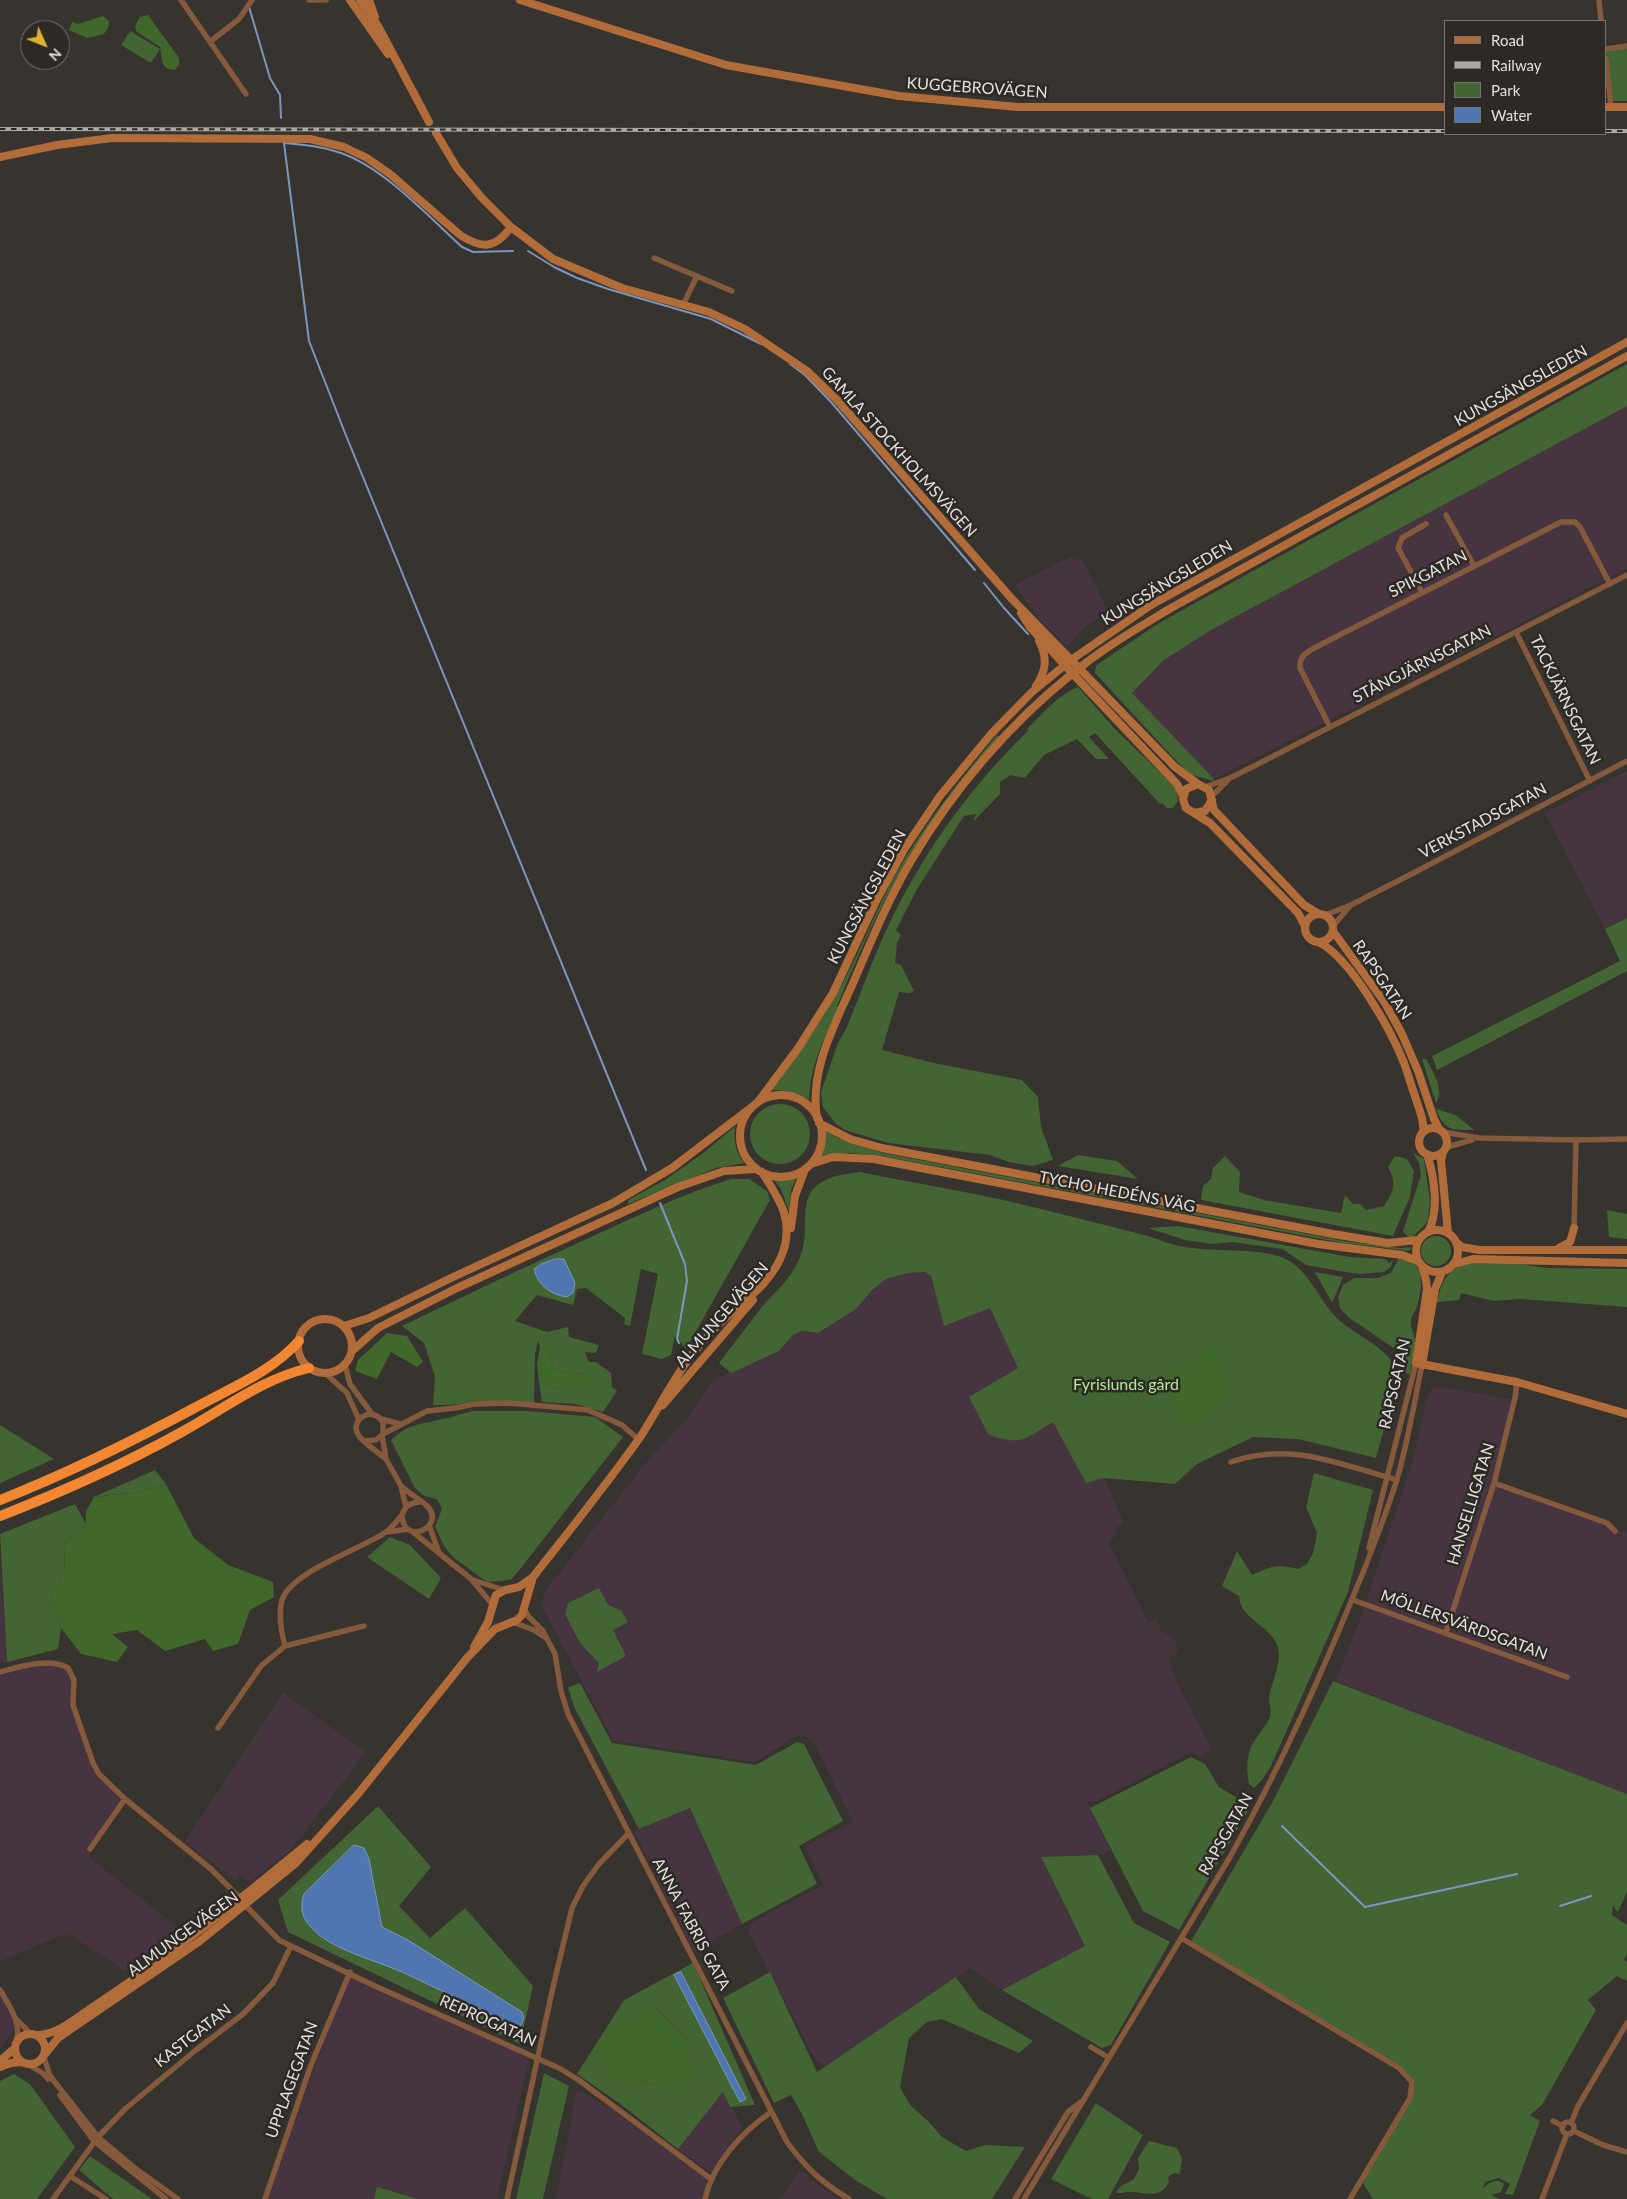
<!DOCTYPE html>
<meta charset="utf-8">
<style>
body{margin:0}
#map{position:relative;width:1627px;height:2199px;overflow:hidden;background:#37332f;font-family:Lato,sans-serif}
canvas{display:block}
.legend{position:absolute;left:1444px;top:20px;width:162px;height:115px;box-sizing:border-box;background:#2d2925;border:1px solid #76736f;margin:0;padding:6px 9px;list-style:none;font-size:15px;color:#e3e1de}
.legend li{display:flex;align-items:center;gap:10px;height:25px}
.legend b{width:25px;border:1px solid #76736f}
.north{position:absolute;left:20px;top:20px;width:50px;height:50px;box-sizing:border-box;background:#2d2925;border:1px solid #76736f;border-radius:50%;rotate:134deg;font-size:14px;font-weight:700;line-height:20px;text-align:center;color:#e3e1de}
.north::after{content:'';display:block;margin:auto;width:18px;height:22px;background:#dfb034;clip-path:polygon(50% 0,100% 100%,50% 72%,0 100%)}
</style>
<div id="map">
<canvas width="1627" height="2199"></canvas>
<ul class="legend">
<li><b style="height:6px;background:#b26c3a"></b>Road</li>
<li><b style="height:6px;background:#aba8a5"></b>Railway</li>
<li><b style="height:14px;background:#436433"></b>Park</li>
<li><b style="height:14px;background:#4f76b1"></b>Water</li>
</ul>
<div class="north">N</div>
</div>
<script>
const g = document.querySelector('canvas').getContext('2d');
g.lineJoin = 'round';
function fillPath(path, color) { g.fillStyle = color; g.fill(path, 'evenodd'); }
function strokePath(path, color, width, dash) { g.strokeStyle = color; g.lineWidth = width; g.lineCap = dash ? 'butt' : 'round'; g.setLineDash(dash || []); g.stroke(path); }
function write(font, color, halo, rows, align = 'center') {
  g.font = font + ' Lato,sans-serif'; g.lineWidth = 5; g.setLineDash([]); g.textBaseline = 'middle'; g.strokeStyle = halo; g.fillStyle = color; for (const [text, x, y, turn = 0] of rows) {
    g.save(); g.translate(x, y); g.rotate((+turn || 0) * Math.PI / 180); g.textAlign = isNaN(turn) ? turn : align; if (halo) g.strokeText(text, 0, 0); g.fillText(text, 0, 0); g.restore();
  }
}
fillPath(new Path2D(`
 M1627 405V569L1214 779 1131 693 1164 660 1211 630Z
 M1072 556 1082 559 1109 612 1088 624 1067 647 1038 618 1015 585Z
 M1627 771V918L1605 929 1545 813Z
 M925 1272 931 1276 944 1325 990 1308 1019 1368 1091 1482 1104 1478 1124 1524 1114 1528 1117 1534 1109 1543 1149 1623 1156 1620 1163 1634H1169L1172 1636 1178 1648 1176 1654 1168 1658 1178 1685 1212 1750 1200 1756 1191 1752 1097 1801H1088L1111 1851 1097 1855 1041 1857 1085 1946 1002 1990 970 1968 825 2066 816 2061 748 1931 751 1923 823 1885 805 1846 853 1822 814 1743 804 1735 796 1736 755 1762 613 1740 544 1610 542 1600 546 1590 645 1464 689 1416 713 1380 779 1351 793 1335 802 1331 818 1333 856 1309 872 1290 886 1279 908 1273Z
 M1432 1387H1441L1515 1400 1494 1483 1607 1523 1615 1531H1627V1794L1336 1681 1364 1609 1391 1526 1413 1459 1427 1399Z
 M0 1559 7 1662 0 1664Z
 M57 1664 73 1675V1705L99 1774 125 1799 90 1849V1858L172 1923 179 1933 125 1971 67 1933 0 1961V1672L22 1666Z
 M283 1693 366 1752 289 1852 250 1882 240 1875 235 1880 185 1842Z
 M690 1808 742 1924 693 1951 634 1831Z
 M350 1972 530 2054 497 2199H418L377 2187 374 2199H266Z
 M0 1991 8 2003 15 2027 0 2049Z
 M577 2090 604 2104 707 2179 703 2199H556Z
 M723 2092 743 2128 729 2144 711 2173 678 2149Z
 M801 2170 821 2187 840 2199H779Z`), '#463541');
fillPath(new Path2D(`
 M130 31 160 49 151 63 121 45Z
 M1627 47V101H1610L1606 49Z
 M1627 364V406L1211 630 1164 660 1132 693 1214 779 1213 781 1192 775 1182 767 1095 673 1096 666 1104 660 1159 623Z
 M1078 687 1114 728 1171 783 1177 790 1178 801 1173 808H1167L1162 803 1160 804 1095 733 1089 737 1109 759H1096L1077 739 1044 755 1025 778 1010 775 1000 782V794L973 822 976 814 964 816 917 889 896 930 901 935 897 943 895 963 901 965 914 991 910 993 899 992 882 1050 934 1063 1022 1080 1038 1097 1041 1127 1053 1160 1033 1166 1009 1162 990 1155 888 1143 845 1130 836 1124 823 1107 821 1092 838 1043 846 1029C862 991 875 951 894 914 928 846 973 784 1028 731L1027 729C1042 714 1058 695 1078 687Z
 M997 735 1000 737C966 776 934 815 908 859 880 905 858 956 837 1006L838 1007C825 1037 810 1066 809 1100 795 1092 785 1090 770 1090 797 1058 820 1024 840 988 861 950 876 909 897 872 925 823 961 778 997 735Z
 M1627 918V971L1437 1070 1432 1056 1620 961 1605 929Z
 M1422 1059H1426C1433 1073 1445 1089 1436 1103Z
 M750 1134a30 30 0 1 1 60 0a30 30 0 1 1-60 0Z
 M1436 1109 1456 1115 1474 1130C1452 1130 1444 1131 1436 1109Z
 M735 1126C734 1140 735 1152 744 1163L716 1168 628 1204V1200L665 1180 706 1151Z
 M825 1129 838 1138 883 1153 1344 1241 1401 1248 1411 1247 1410 1251 1343 1243 882 1156 850 1153 819 1156 824 1141Z
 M1413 1153 1424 1159 1430 1201 1428 1221 1413 1237H1408L1403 1231 1421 1175 1419 1163Z
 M1078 1155 1117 1161 1138 1179 1058 1166Z
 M1225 1156 1240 1172 1239 1192 1264 1200 1341 1213 1345 1195 1353 1204H1360L1366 1210 1384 1206C1394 1190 1397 1184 1388 1167L1395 1156 1407 1159 1414 1171 1410 1197 1393 1236 1201 1200 1203 1186 1211 1179 1213 1168Z
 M860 1172C909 1182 959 1190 1008 1201 1054 1212 1099 1223 1144 1235 1156 1238 1168 1244 1180 1246 1213 1253 1246 1247 1278 1256 1309 1265 1317 1300 1339 1320 1354 1334 1386 1347 1394 1366 1400 1382 1381 1439 1376 1458L1298 1439 1253 1437 1197 1464 1175 1484 1104 1478 1086 1483 1053 1422C1024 1439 1022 1447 988 1434L969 1397 1018 1368 990 1308 944 1326 931 1276 925 1272 908 1273 886 1279 872 1290 856 1309 818 1333 802 1331 793 1335 779 1351 731 1373 719 1363C732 1346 745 1329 758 1312 776 1289 796 1277 803 1247 808 1229 800 1203 814 1188 826 1176 844 1174 860 1172Z
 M797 1177 791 1190 789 1212 781 1189 774 1180H787Z
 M731 1179H749L767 1191 770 1200 686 1349 675 1336 671 1355 662 1359 642 1354 658 1274 641 1269 630 1326 624 1324 625 1318 586 1288 577 1289 573 1305 537 1295 515 1321 547 1332 568 1327 569 1337 599 1345 596 1353 585 1352 589 1362H596L611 1373 612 1387 617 1391 603 1412 575 1404 542 1402 539 1382 561 1389 586 1375 553 1369 549 1349 540 1347 538 1341 535 1354 534 1403 476 1401 452 1405H433L435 1377 424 1343 402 1326C466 1295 529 1265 593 1236 639 1215 683 1194 731 1179Z
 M1607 1210 1627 1214V1239L1609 1237Z
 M1178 1226 1350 1257 1385 1259 1389 1263 1393 1260 1391 1267 1384 1272 1359 1274 1345 1272 1306 1265 1282 1249 1233 1242 1212 1244 1185 1240 1148 1228Z
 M1421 1251a15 15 0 1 1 30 0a15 15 0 1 1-30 0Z
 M1399 1258C1426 1259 1423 1287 1417 1306 1415 1312 1410 1318 1411 1324 1411 1331 1416 1337 1415 1343 1415 1353 1412 1364 1410 1374L1405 1373 1398 1351 1348 1317 1340 1308 1338 1297 1343 1285 1354 1278H1378L1391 1273Z
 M1497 1261 1548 1268 1627 1269V1307L1521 1299 1494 1301 1461 1293 1459 1300 1437 1302C1445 1264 1461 1262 1497 1261Z
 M1315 1272 1343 1277 1332 1303Z
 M472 1411H528L595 1417 623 1437 521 1568 512 1579 502 1581 487 1582 453 1557 444 1546 435 1527 442 1509 437 1499 424 1496 415 1488 391 1440C410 1423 415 1426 438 1420 449 1418 461 1414 472 1411Z
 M0 1425 54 1459 0 1483Z
 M155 1470 166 1484 137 1492 94 1497Z
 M1314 1473 1373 1490 1348 1592 1271 1766 1262 1780 1254 1788 1249 1784C1247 1773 1246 1760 1250 1750 1252 1741 1265 1729 1270 1717 1272 1711 1269 1705 1269 1698 1271 1684 1278 1671 1279 1657 1281 1627 1240 1623 1239 1596L1222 1586 1237 1551 1252 1575C1271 1566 1277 1564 1298 1569L1307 1564 1313 1553 1317 1533 1306 1507Z
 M75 1504 86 1524 65 1544 64 1574 51 1596 61 1628 58 1649 7 1662 0 1534Z
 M390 1537 410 1545 441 1578 429 1599 367 1557Z
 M599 1588 608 1605 621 1610 628 1622 613 1630 626 1656 597 1672 599 1663 580 1643 565 1614 568 1603Z
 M1333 1681 1627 1794V1892L1618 1912 1613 1906 1612 1915 1627 1925V1953L1624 1960 1627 1962V1981L1617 1976 1588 2000 1596 2010 1542 2105 1530 2115 1540 2121 1513 2195 1505 2194 1510 2184 1499 2178 1485 2182 1483 2188C1489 2183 1496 2177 1504 2184L1501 2192 1491 2195 1499 2199H1373L1361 2180 1410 2098 1412 2082 1399 2067 1190 1943 1273 1801Z
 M580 1683 612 1743 756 1765 797 1742 804 1744 843 1821 799 1846 817 1884 742 1924 690 1808 639 1829 574 1707 568 1687Z
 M1191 1757 1205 1764 1219 1787 1251 1806 1179 1930 1143 1911 1090 1808Z
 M378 1806 431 1867 399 1906 430 1938 465 1908 533 1986 520 2044 288 1932 278 1900Z
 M1098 1855 1134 1923 1170 1942 1111 2045 1102 2048 1002 1990 1085 1946 1041 1857Z
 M693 1963 755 2105 730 2107 723 2092 678 2149 619 2103 577 2074 624 2000ZM654 2006 688 2041 660 2087 637 2080Z
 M770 1972 817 2072 956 1977 979 2009 1033 2041 1019 2053 942 2019 927 2022 909 2038 900 2087 910 2105 929 2122 942 2137 966 2151 985 2145 1025 2147 992 2199H887L855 2180 819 2152 802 2114 791 2095 774 2103 723 1998Z
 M544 2073 569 2086 543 2199H516Z
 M14 2074 30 2084 75 2147 37 2199H0V2081Z
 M1096 2103 1143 2135 1108 2199H1092L1051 2179Z
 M1149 2141 1177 2148 1182 2158 1180 2174 1174 2173 1168 2177 1169 2182C1161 2199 1147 2193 1132 2192 1125 2191 1122 2195 1116 2192L1121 2186 1134 2179 1139 2169 1138 2158Z
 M90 2156 152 2199H113L79 2170Z
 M377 2187 418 2199H374Z`), '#436433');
fillPath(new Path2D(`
 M148 15 179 58V65L175 70C160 70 162 58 160 47L136 31 135 26 140 17Z
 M103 16 109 21 108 28 104 34 87 38 69 30 72 22 78 24Z
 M387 1333 407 1336 423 1362 417 1367 391 1352 377 1379 355 1371 358 1360Z
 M1213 1342 1231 1388 1199 1420 1182 1427 1174 1405 1160 1380 1199 1357Z
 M540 1347 549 1349 553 1369 586 1375 591 1386 561 1389 539 1382 537 1364Z
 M166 1484 194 1538 228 1565 273 1582 274 1597 250 1610 238 1644 213 1651 205 1639 165 1651 137 1630 112 1634 128 1647 117 1662 81 1654 61 1628 51 1596 64 1574 65 1544 86 1524V1511L94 1497 137 1492Z
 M654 2006 688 2041 692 2080 660 2087 637 2080 632 2085 609 2074 595 2048C607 2028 633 2017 654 2006Z`), '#3f682a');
const water = new Path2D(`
 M555 1259H564L575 1283 573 1293 567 1297C552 1295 538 1286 534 1269L541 1264Z
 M354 1845 364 1848 369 1859 382 1927 408 1940 522 2012 524 2018 521 2025 517 2027C478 2009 441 1990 402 1972 375 1960 328 1949 310 1926 301 1916 300 1907 304 1894Z
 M681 1972 746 2099 740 2102 674 1975Z`);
fillPath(water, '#4f76b1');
strokePath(water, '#7b96be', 1);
strokePath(new Path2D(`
 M249 7 270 78 280 95 281 118
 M513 251 473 252 462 247C428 216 384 168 341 153 322 146 303 145 284 143L309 341 345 433 646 1170
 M528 251 554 267 577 278 608 289 711 319 761 344
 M790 364 805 375 831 402 975 570
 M984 583 1004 608 1028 634
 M660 1203 685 1264 687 1281 677 1339 679 1343
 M1282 1826 1365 1907 1517 1874
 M1560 1906 1591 1896`), '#7b96be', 2);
strokePath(new Path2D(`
 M181 0 246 94
 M309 0H326
 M1599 0 1601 21
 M211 41 239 19 252 0
 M1606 49 1627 46
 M1606 59 1611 107
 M654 258 732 291
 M683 305 697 276
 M1446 515 1474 566
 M1422 592 1398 548 1402 538 1426 524
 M1516 632 1590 781
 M1330 727 1300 668C1299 656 1307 652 1316 647L1561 522H1575L1580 527 1610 584
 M1205 787 1230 778 1258 764 1627 575
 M1211 797 1227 781
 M1325 915 1351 905 1423 868 1627 761
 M1333 926 1350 906
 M1443 1132 1479 1138 1576 1140 1627 1139
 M1447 1147 1472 1140
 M1574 1228 1576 1140
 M345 1365 350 1384 372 1414
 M325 1373 347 1393 359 1420
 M381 1419 400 1424
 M383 1434 427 1411 455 1408 474 1404 509 1403 588 1410 622 1425 638 1439
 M382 1435 386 1459 401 1486 406 1507
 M365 1441 376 1440 383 1434V1422C371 1404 348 1421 359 1436 365 1444 378 1452 386 1459
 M1231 1462C1290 1441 1339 1464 1397 1480
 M1494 1483 1607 1523 1615 1531
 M401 1486C408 1493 424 1502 429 1508 444 1528 403 1546 402 1515 405 1506 411 1502 420 1502
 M429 1525 438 1550
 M387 1532 408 1529
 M413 1532 471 1579 492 1604
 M1369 1548 1416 1363
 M473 1580 504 1590
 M1353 1600 1567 1677
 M524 1607 528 1616 543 1631 555 1654 561 1691 568 1714 787 2142C806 2168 821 2182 849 2199
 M512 1622 534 1630 546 1638
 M1446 1632 1494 1483 1515 1398 1517 1382
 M285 1646C281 1631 278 1615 282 1600 292 1571 360 1550 386 1532 392 1528 397 1521 402 1515
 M0 1672C19 1667 49 1657 68 1668L74 1680 73 1705 93 1763 99 1774 125 1799 211 1869 240 1898
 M218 1728 261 1666 285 1646 364 1626
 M90 1849 125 1799
 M245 1905 279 1940 291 1946 375 1986 561 2069 580 2081 711 2179
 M1181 1938 1399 2068 1412 2082 1410 2098 1350 2199
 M0 1990C10 2007 22 2023 16 2043
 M16 2019 30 2033
 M1091 2047 1109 2058
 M44 2057 50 2076 98 2137 136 2169 178 2199
 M29 2065 44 2074 48 2079
 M60 2095 94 2141 166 2199
 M1553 2121 1563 2126
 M1562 2128a6 6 0 1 1 12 0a6 6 0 1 1-12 0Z
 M1571 2123 1578 2106 1627 2023
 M1574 2131 1603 2145 1627 2152
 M70 2176 106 2199
 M53 2199 98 2137 125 2109 196 2050 243 2014 273 1983 291 1946
 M265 2199 311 2065 350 1972
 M507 2199 553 1987 572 1908 583 1886 599 1864 628 1834
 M705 2199C713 2163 742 2132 771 2112
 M1015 2199 1068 2112 1081 2102
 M1024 2199 1230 1857C1284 1761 1325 1666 1366 1565 1377 1536 1388 1509 1397 1479 1408 1442 1414 1403 1422 1365
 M1542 2199 1567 2134`), '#85593b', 5.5);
strokePath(new Path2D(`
 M350 0 388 54
 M360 0 378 26 429 122
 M369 0 375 17
 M520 0 726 65 899 96 1018 107H1446
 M1606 107H1627
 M436 133 457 168 482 198 511 227 553 259 622 288 709 312 745 329 807 371 837 400 1012 599 1175 767 1198 784
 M0 157 57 145 112 138 310 139 344 147 367 158 390 174 460 235C482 249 495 249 511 227
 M1021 613 1030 627 1072 673 1177 784 1183 796
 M1036 686C1046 671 1048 658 1039 641
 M1194 813 1205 811 1212 800
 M1305 928a14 14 0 1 1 28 0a14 14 0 1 1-28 0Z
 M1305 926 1298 913 1210 823 1186 808 1183 799 1186 789 1198 784 1209 790 1214 810 1304 905 1319 914
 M1333 931 1385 1003 1402 1034 1418 1071 1434 1119 1439 1129
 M1320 943C1351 959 1391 1030 1404 1063 1408 1074 1411 1085 1415 1096 1418 1107 1425 1121 1423 1132
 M740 1136a41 41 0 1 1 82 0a41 41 0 1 1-82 0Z
 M758 1102 799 1047 833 993 876 901 905 848 940 796 991 734 1032 692 1071 660 1151 605 1627 342
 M817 1118C809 1070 835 1024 854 981 871 941 888 900 911 861 952 791 1009 724 1073 673 1103 648 1138 628 1171 608L1627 356
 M819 1123 850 1139 882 1148 1333 1234 1388 1243 1418 1240
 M1419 1142a14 14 0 1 1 28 0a14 14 0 1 1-28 0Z
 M1443 1152 1441 1160 1448 1233
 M1427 1154C1434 1176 1440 1211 1428 1232
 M811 1164 833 1157 874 1159 1318 1244 1402 1255 1418 1261
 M791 1228 795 1196 805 1169
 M1416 1251a21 21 0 1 1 42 0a21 21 0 1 1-42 0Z
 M1456 1242 1462 1247 1479 1250H1627
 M1559 1248 1570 1242 1574 1228
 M1454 1264 1473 1259 1627 1263
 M1422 1266 1426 1280 1427 1289 1416 1363 1517 1382 1627 1414
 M298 1346a27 27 0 1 1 54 0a27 27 0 1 1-54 0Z
 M344 1326 369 1318 451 1278 613 1203 672 1168 752 1107
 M352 1351 378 1328 457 1288 678 1187 724 1171 756 1169
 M1422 1365 1435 1289 1442 1272
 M663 1405 753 1300
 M474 1647 488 1622 496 1595 505 1590 519 1587 533 1577C570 1530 607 1484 641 1436 659 1408 673 1379 693 1353 700 1344 708 1335 716 1327 740 1303 771 1286 783 1252 794 1219 779 1199 762 1172
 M15 2049a15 15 0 1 1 30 0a15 15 0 1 1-30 0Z
 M38 2035C57 2035 78 2017 94 2006 169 1957 238 1901 307 1844
 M45 2054 58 2038 200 1941 295 1864 358 1794 467 1658 495 1629 517 1620 522 1615 533 1577
 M0 2061 15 2048
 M0 2067 11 2063 22 2062`), '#b26c3a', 8);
strokePath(new Path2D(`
 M0 1500C69 1473 135 1440 200 1405 235 1386 272 1371 299 1341
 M0 1516C62 1492 122 1465 180 1433 223 1410 261 1379 309 1368`), '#f38630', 10);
const rail = new Path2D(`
 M0 129 1446 131
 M1606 131H1627`);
strokePath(rail, '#aba8a5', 4);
strokePath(rail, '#2d2925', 2, [5.5]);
write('16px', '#e3e1de', '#2d2925', [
 ["KUGGEBROVÄGEN",977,88,4],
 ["KUNGSÄNGSLEDEN",1521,386,-29],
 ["GAMLA STOCKHOLMSVÄGEN",899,452,48],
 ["SPIKGATAN",1428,574,-27],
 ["KUNGSÄNGSLEDEN",1167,583,-31],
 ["STÅNGJÄRNSGATAN",1422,664,-27],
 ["TACKJÄRNSGATAN",1565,700,64],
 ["VERKSTADSGATAN",1483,821,-28],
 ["KUNGSÄNGSLEDEN",867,897,-62],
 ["RAPSGATAN",1382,980,56],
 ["TYCHO HEDÉNS VÄG",1117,1192,11],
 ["ALMUNGEVÄGEN",722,1315,-49],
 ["RAPSGATAN",1395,1384,-77],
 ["HANSELLIGATAN",1471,1504,-73],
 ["MÖLLERSVÄRDSGATAN",1464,1625,20],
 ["RAPSGATAN",1226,1834,-60],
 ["ANNA FABRIS GATA",691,1924,62],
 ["ALMUNGEVÄGEN",183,1934,-36],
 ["REPROGATAN",488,2021,24],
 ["KASTGATAN",193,2036,-38],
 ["UPPLAGEGATAN",292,2080,-70]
]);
write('16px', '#afec93', '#2d2925', [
 ["Fyrislunds gård",1126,1385]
]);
</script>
